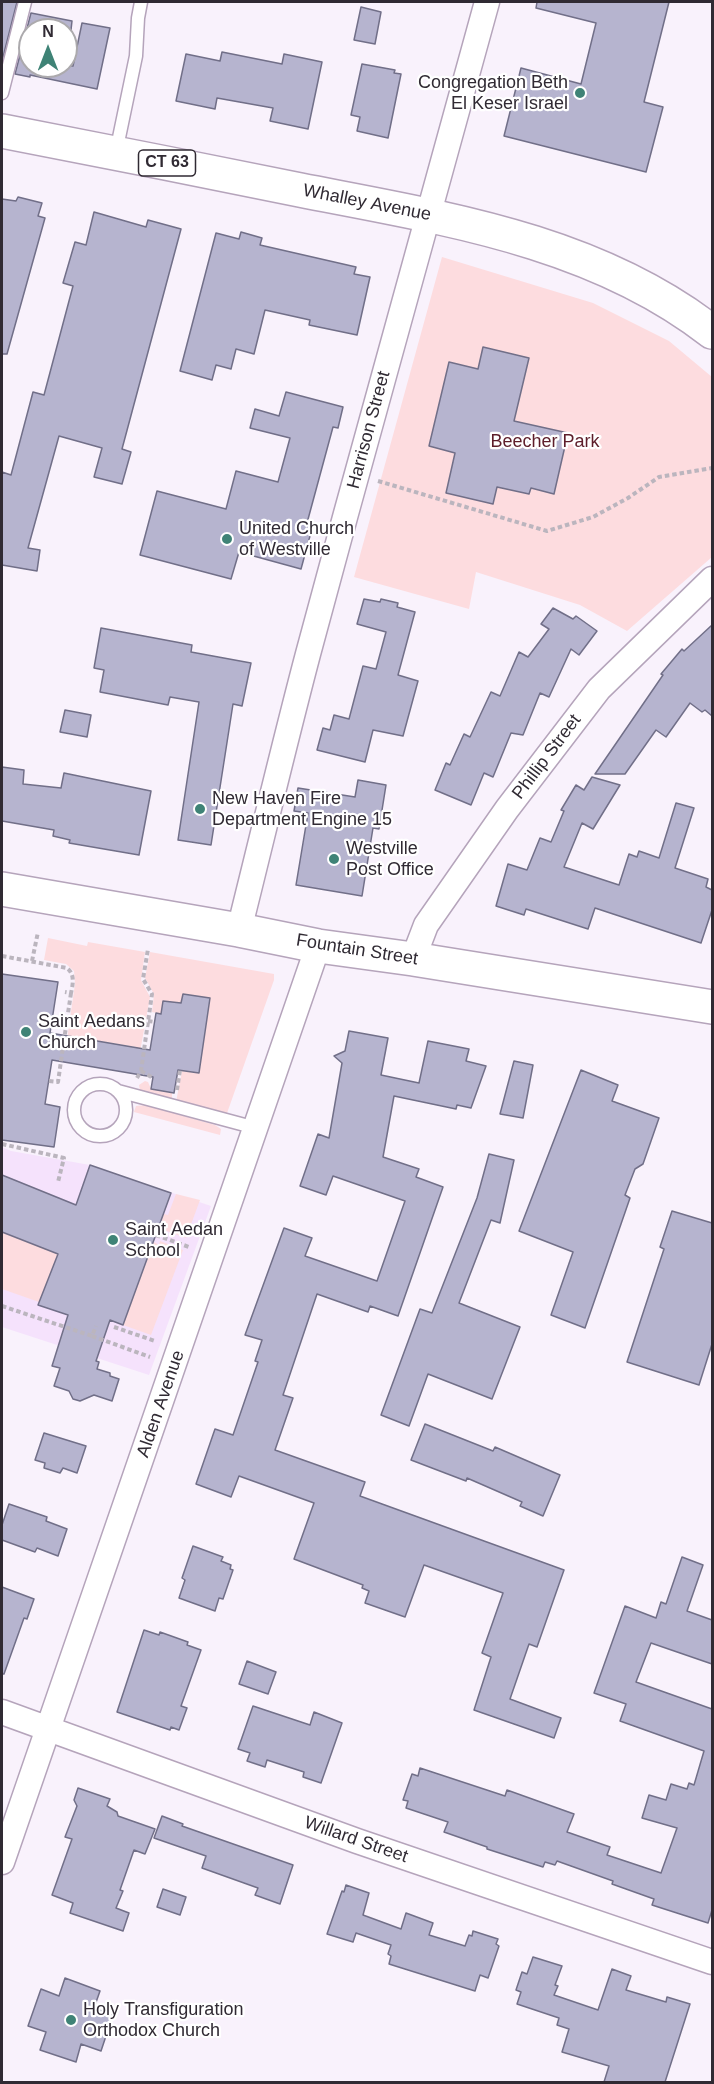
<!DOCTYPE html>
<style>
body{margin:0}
#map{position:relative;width:714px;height:2084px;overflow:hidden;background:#f9f2fc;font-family:Helvetica,sans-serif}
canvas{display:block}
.frame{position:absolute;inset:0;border:3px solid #302a33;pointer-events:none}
.north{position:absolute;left:18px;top:18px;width:60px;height:60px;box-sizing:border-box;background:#fff;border:2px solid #acaaad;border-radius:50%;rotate:0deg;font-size:16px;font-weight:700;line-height:24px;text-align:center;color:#302a33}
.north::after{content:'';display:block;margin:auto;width:21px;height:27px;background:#3f8376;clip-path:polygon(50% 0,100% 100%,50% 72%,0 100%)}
</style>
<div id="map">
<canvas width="714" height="2084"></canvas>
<div class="frame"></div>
<div class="north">N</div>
</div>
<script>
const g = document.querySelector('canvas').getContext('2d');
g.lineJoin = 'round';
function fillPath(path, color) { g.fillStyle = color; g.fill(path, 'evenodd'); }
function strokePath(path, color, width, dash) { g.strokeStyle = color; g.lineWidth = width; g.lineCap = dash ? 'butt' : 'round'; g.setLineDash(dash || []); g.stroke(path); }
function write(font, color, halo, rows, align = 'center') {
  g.font = font + ' Helvetica,sans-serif'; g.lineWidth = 4.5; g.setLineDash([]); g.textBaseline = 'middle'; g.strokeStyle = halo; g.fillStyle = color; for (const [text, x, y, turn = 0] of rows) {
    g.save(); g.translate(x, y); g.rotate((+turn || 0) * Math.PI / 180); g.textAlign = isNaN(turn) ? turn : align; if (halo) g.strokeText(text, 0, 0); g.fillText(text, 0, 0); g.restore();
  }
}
fillPath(new Path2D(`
 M2 1147 11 1151 90 1165 211 1206 149 1375 2 1327Z`), '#f5e2fc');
fillPath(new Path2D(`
 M442 257 593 303 669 341 712 377V557L627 631 580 605 476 572 469 609 354 577Z
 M48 938 87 946 88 942 145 952 141 980 150 997 136 1074H132L136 1047 81 1038 66 1046 75 984 74 971 66 964 44 960Z
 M150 952 274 974V980L226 1116 176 1102 182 1071 199 1073 210 999 183 994 181 1003 163 1001 161 1014 152 1012 154 994 145 978Z
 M145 1081 148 1082 151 1089 172 1093V1100L140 1091 139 1085Z
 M146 1105 215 1125 221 1129 220 1135 134 1112 136 1106Z
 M176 1194 200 1200 186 1238 161 1229 160 1224 164 1214 168 1215Z
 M73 1214 39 1302 2 1289V1232L28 1242Z
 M160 1241 183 1250 151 1335 123 1325 154 1242 159 1245Z`), '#fddcdf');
const building = new Path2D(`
 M2 2H17L2 61Z
 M537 2H669L644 102 663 107 646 172 504 136 521 68 581 84 596 23 536 8Z
 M361 7 381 12 375 44 354 40Z
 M31 13 72 21 71 30H30V66H73L82 23 110 28 97 89 30 75V77L15 74Z
 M222 52 282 64 284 54 322 62 308 129 270 121 273 108 217 98 215 109 176 101 186 54 220 61Z
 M362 64 395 70 394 73 401 74 388 138 357 131 360 117 351 115Z
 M18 197 42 203 38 216 45 218 7 354H2V199L16 201Z
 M94 212 146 227 148 220 181 229 122 449 131 452 122 484 94 477 102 448 59 436 28 548 40 550 37 571 2 565V472L11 475 33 392 44 395 73 286 63 283 75 242 86 245Z
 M241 232 262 238 260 245 356 267 354 274 370 277 357 335 309 325 310 320 265 310 254 354 236 349 231 369 216 365 212 380 180 371 216 233 239 239Z
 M483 347 529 358 514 421 568 433 554 494 531 488 529 494 497 487 493 504 446 493 455 453 429 446 449 362 478 369Z
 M286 392 343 407 338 428 333 427 307 523 313 525 301 569 239 552 231 579 140 555 157 491 226 509 236 471 278 482 290 438 250 428 255 409 279 416Z
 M364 599 380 602 381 599 398 603 397 607 415 612 398 675 418 681 403 736 373 730 365 762 317 750 323 728 330 730 334 715 349 719 363 666 376 669 386 632 357 624Z
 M553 608 573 619 576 616 597 631 579 655 571 649 549 697 540 693 523 735 511 733 493 777 484 773 471 805 435 790 446 763 450 765 464 734 470 737 491 692 500 696 519 652 528 657 549 629 541 624Z
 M712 625V716L705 710 702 712 690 703 666 737 656 730 625 774H595L663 675 661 674 682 649 684 651Z
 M101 628 192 645 191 652 251 663 242 706 233 704 211 845 178 840 199 702 170 697 168 705 100 692 104 670 94 668Z
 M65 710 91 715 87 737 60 732Z
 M2 767 24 770 23 784 61 788 64 773 151 791 139 855 69 843 70 840 53 836 54 830 2 821Z
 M592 777 620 785 593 829 582 823 564 867 619 885 629 854 637 857 639 851 659 858 676 803 694 808 675 868 708 879 706 887 712 890V910L701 943 595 908 588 929 526 909 524 915 496 906 508 864 527 870 540 838 551 842 564 811 561 810 576 785 584 790Z
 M358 780 386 785 379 829 373 828 362 896 296 885 308 813 294 811 298 788 355 797Z
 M2 974 58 982 50 1033 150 1050 156 1013 161 1014 163 1001 181 1003 183 994 210 998 199 1073 178 1070 174 1093 151 1089 153 1077 52 1060 45 1104 60 1107 54 1147 2 1140Z
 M349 1031 388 1038 381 1075 419 1083 428 1041 469 1049 466 1061 486 1066 471 1108 457 1105 456 1109 394 1096 383 1157 419 1169 416 1177 443 1187 398 1316 370 1306 368 1312 317 1294 283 1395 293 1398 275 1450 365 1482 360 1496 564 1570 537 1647 529 1644 510 1699 561 1718 554 1738 474 1710 491 1657 482 1653 503 1593 424 1565 405 1617 365 1603 369 1591 362 1588 363 1585 294 1559 314 1503 239 1476 231 1497 196 1484 215 1429 233 1435 258 1362 255 1361 262 1340 245 1335 284 1228 312 1238 305 1256 377 1281 405 1201 333 1176 326 1195 300 1186 318 1134 329 1138 342 1063 334 1056 345 1051Z
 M514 1061 533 1065 523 1118 500 1114Z
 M581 1070 618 1085 612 1101 659 1118 643 1164 635 1169 625 1195 630 1198 585 1328 551 1315 573 1252 519 1231Z
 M489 1154 514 1160 500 1223 491 1220 459 1303 520 1327 492 1399 428 1374 409 1426 381 1415 420 1309 432 1313 477 1198Z
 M90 1165 171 1193 123 1325 110 1320 96 1361 99 1362 97 1369 110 1373V1376L119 1379 112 1401 94 1395 80 1401 73 1399 69 1391 54 1386 60 1368 52 1366 68 1315 38 1305 58 1254 2 1232V1175L76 1205Z
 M672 1211 712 1223V1344L699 1385 627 1362 664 1249 660 1247Z
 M425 1424 493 1451 495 1447 560 1475 543 1516 520 1506 522 1502 467 1478 466 1481 411 1460Z
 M44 1433 86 1446 77 1473 63 1468 60 1473 44 1468 45 1463 35 1460Z
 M9 1504 47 1517 46 1521 67 1529 58 1556 37 1548 35 1552 2 1540V1525Z
 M193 1546 223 1557 221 1561 231 1565 230 1569 233 1570 223 1599 219 1598 215 1611 179 1598 185 1580 182 1578Z
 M682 1557 703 1565 687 1611 712 1620V1664L651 1643 636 1682 712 1709V1910L708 1923 652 1905 654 1899 612 1884 613 1881 557 1861 555 1865 545 1862 543 1867 487 1849V1847L444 1832 448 1822 406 1808 408 1801 403 1800 412 1774 418 1776 420 1768 505 1796 507 1790 574 1814 567 1832 610 1847 607 1855 661 1873 677 1828 642 1818 649 1795 666 1800 671 1784 687 1789 689 1783 694 1785 704 1751 620 1721 626 1704 594 1693 625 1606 656 1618 661 1602 666 1604Z
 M2 1587 34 1599 27 1619 24 1618 4 1674H2Z
 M144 1630 159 1635 160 1632 188 1642 187 1645 201 1650 181 1706 187 1708 179 1730 171 1727 170 1730 117 1712Z
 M247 1661 276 1672 268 1694 239 1684Z
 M253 1706 310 1725 314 1712 342 1723 321 1783 303 1777 304 1772 267 1760 265 1767 247 1761 250 1753 238 1749Z
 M78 1788 110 1799 107 1806 117 1812 118 1816 155 1829 145 1854 134 1850 120 1890 123 1891 116 1908 129 1913 123 1931 70 1913 73 1903 52 1895 72 1839 65 1837 77 1806 74 1800Z
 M162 1816 183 1824 182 1826 293 1865 280 1904 255 1895 258 1888 202 1868 206 1856 154 1838Z
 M346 1885 369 1893 363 1915 401 1929 406 1913 433 1923 429 1935 465 1946 469 1935 472 1936 473 1931 498 1939 496 1944 499 1946 488 1978 480 1975 475 1991 389 1964 391 1956 388 1954 391 1945 356 1933 353 1942 327 1934 342 1891 344 1892Z
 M163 1889 186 1897 180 1915 157 1907Z
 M533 1957 562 1966 555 1985 558 1986 554 1995 598 2010 612 1969 631 1976 626 1990 666 2002 667 1997 690 2004 665 2082H604L609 2066 562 2052 569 2029 557 2025 559 2018 517 2004 521 1992 516 1990 522 1972 527 1974Z
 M65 1978 100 1991 94 2008 113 2015 101 2051 81 2044 76 2062 40 2050 46 2032 28 2026 41 1989 59 1996Z`);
fillPath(building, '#b6b4cf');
strokePath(building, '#716f88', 1.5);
const lane = new Path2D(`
 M2 93 25 2
 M116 152 136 56 138 18 141 2
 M74 1110a26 26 0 1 1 52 0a26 26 0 1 1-52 0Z
 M118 1091 256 1128`);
const street = new Path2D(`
 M239 930C262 838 284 745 308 654 366 436 429 219 487 2
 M413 959 426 925 507 809 599 689 712 579
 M2 1712 357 1841 712 1962
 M2 1862 318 946`);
const secondary = new Path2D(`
 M2 889 239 930 318 946 413 959 712 1007`);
const primary = new Path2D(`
 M2 131C101 150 201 170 300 190 443 218 594 240 712 332`);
strokePath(lane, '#b5a4bb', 15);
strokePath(street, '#b5a4bb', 27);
strokePath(secondary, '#b5a4bb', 36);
strokePath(primary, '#b5a4bb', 36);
strokePath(new Path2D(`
 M378 481 547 531 593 517 628 498 659 477 712 468
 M2 956 67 968C75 974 73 984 71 993L65 992
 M32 961 38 932
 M71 993 63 1047 79 1046
 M148 1021 155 1022
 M141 1071 153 1078
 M137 1078 141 1071 152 994 143 979 148 949
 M49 1081 58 1082 63 1047
 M177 1090 180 1070
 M2 1144 64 1158 58 1182
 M156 1235 189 1247
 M2 1306 92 1336 96 1326
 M114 1327 155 1341
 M92 1336 150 1357`), '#bbb5be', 4, [4.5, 3]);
strokePath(lane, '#fff', 12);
strokePath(street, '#fff', 24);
strokePath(secondary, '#fff', 33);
strokePath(primary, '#fff', 33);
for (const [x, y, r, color] of [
 [580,93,6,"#3f8376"],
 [227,539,6,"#3f8376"],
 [200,809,6,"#3f8376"],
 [334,859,6,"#3f8376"],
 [26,1032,6,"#3f8376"],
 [113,1240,6,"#3f8376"],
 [71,2020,6,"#3f8376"]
]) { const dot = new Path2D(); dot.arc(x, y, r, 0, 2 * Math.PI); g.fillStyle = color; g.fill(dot); strokePath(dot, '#fff', 2); }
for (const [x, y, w] of [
 [167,163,57]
]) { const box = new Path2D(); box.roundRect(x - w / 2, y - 13, w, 26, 4.5); g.fillStyle = '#fff'; g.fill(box); strokePath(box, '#302a33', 1.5); }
write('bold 16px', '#302a33', null, [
 ["CT 63",167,163]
]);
write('18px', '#302a33', '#fff', [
 ["Congregation Beth",568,83,"right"],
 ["El Keser Israel",568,104,"right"],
 ["United Church",239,529],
 ["of Westville",239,550],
 ["New Haven Fire",212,799],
 ["Department Engine 15",212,820],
 ["Westville",346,849],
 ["Post Office",346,870],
 ["Saint Aedans",38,1022],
 ["Church",38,1043],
 ["Saint Aedan",125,1230],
 ["School",125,1251],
 ["Holy Transfiguration",83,2010],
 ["Orthodox Church",83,2031]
], 'left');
write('18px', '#302a33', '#fff', [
 ["Whalley Avenue",367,203,11],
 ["Harrison Street",369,430,-75],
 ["Phillip Street",547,757,-53],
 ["Fountain Street",357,950,9],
 ["Alden Avenue",161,1404,-71],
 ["Willard Street",356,1840,19]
]);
write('18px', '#5d1d2a', '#fff', [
 ["Beecher Park",545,442]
]);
</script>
